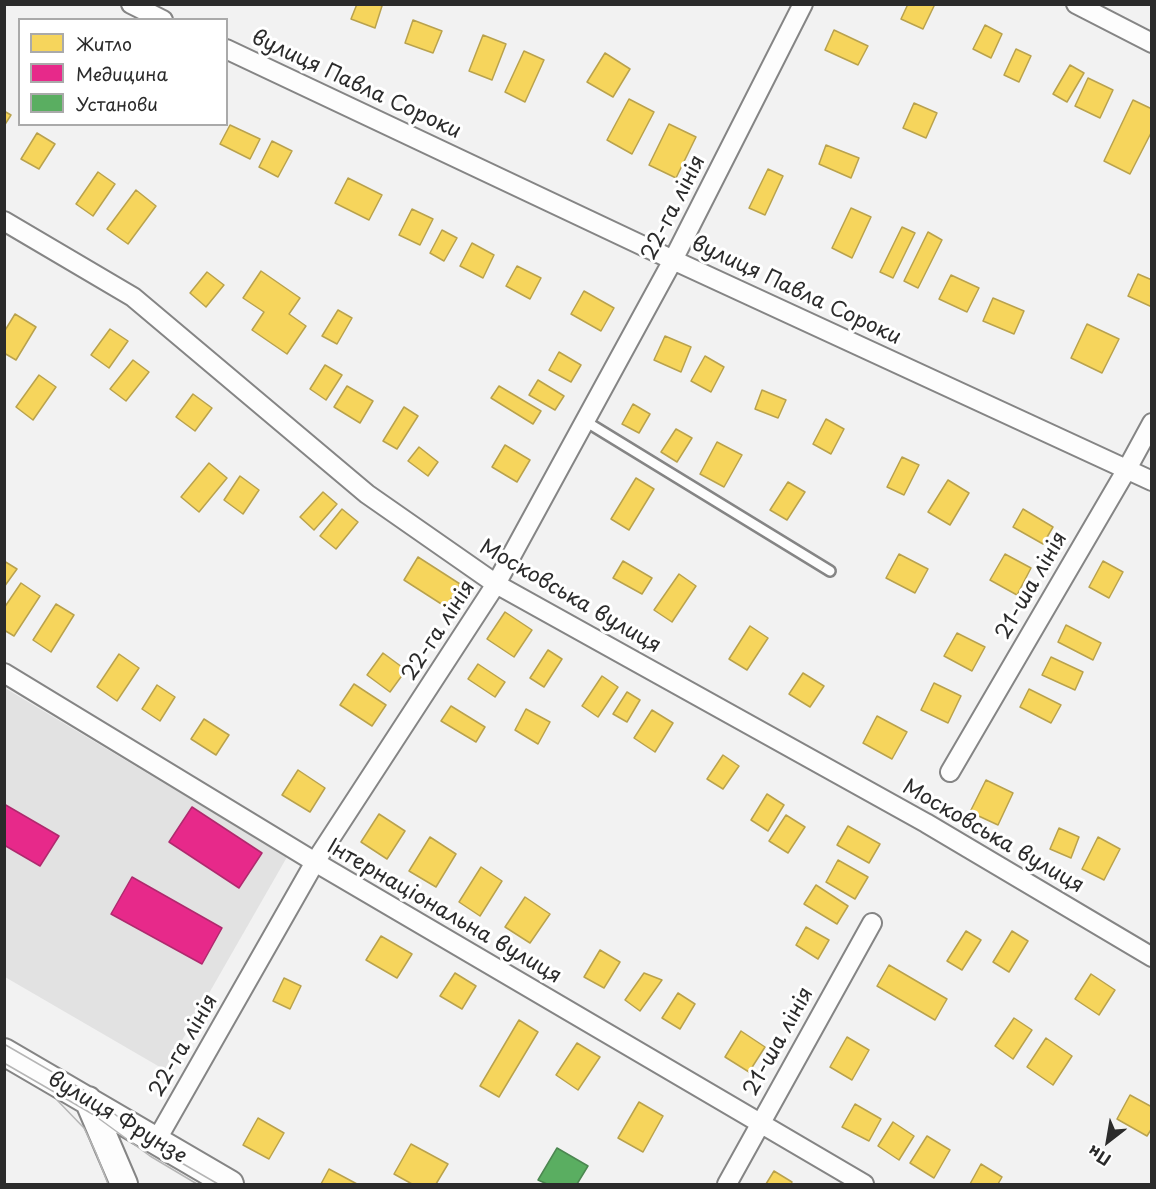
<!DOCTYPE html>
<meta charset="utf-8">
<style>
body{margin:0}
#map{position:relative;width:1156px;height:1189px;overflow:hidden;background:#f2f2f2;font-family:"Playpen Sans",sans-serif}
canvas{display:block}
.frame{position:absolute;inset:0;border:6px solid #2b2b2b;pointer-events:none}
.legend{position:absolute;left:18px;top:18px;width:210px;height:108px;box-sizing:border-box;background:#fff;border:2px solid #aaa;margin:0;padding:8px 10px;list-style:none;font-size:18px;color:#2b2b2b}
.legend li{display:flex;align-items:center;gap:12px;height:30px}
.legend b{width:30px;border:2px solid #aaa}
.north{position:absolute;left:1078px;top:1111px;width:60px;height:60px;-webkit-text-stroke:4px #fff;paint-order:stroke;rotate:211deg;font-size:16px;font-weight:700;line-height:24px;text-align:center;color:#2b2b2b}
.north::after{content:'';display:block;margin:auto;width:21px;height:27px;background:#2b2b2b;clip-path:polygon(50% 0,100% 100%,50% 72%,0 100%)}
</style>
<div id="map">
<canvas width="1156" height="1189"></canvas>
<div class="frame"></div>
<ul class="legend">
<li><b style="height:16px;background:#f6d55c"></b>Житло</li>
<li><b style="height:16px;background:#e7298a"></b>Медицина</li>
<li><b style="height:16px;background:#5aae61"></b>Установи</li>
</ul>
<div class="north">Пн</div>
</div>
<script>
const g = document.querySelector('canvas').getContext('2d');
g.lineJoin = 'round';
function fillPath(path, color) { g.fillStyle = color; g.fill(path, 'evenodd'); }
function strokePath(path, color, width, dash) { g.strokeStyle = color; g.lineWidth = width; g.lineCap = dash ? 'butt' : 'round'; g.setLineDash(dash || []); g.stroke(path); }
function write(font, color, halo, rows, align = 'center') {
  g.font = font + ' "Playpen Sans",sans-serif'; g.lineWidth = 6; g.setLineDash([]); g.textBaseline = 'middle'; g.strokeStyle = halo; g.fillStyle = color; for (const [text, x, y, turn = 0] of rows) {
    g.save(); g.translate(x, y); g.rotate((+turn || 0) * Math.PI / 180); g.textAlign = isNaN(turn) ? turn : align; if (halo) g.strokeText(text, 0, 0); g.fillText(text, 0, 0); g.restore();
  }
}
fillPath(new Path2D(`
 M5 688 287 857 165 1070 5 977Z`), '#e2e2e2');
const homes = new Path2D(`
 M357 4H378L382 6 375 28 351 19Z
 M908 4H935L923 29 901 19Z
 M413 20 442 31 433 53 405 43Z
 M985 25 1002 34 991 58 973 49Z
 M834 30 868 46 858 65 825 50Z
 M483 35 506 44 492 80 469 71Z
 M1016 49 1031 56 1019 82 1004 75Z
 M524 51 544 60 525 102 505 92Z
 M605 53 630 69 613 97 587 82Z
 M1070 65 1084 73 1067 102 1053 94Z
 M1088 78 1113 90 1100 118 1075 106Z
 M629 99 654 112 632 154 607 140Z
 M1133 100 1152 109V131L1130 174 1104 161Z
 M914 103 937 113 926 138 903 128Z
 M4 111 11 115 4 126Z
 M669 124 696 137 676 178 649 165Z
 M230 125 260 139 250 159 220 144Z
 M37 133 55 144 39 169 21 159Z
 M272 141 292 151 278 177 259 167Z
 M826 145 859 158 851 178 819 164Z
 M768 169 783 176 765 215 749 208Z
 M98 172 115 184 93 216 76 204Z
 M348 178 382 195 369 220 335 203Z
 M136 190 156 206 128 244 107 229Z
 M851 208 871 217 852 258 832 248Z
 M412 209 433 219 420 245 399 235Z
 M902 227 915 233 893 278 880 272Z
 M442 230 457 238 444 261 430 253Z
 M928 232 942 240 918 288 904 281Z
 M472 243 494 255 483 278 460 266Z
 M517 266 541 278 530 299 506 286Z
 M261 271 300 298 289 314 306 326 287 354 252 330 264 312 243 298Z
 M207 272 224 285 206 307 190 293Z
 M1138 274 1152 280V307L1128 296Z
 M951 275 979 288 967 312 939 299Z
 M584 291 614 308 601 331 571 314Z
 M993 298 1024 311 1014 334 983 321Z
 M338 310 352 318 337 344 322 336Z
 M15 314 36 327 16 360 4 353V332Z
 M1087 324 1119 339 1102 373 1071 358Z
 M110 329 128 341 109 368 91 355Z
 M665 336 691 347 681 372 654 360Z
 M559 352 581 365 571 382 549 370Z
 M705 356 724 367 711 392 691 381Z
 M133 360 149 372 126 401 110 389Z
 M325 365 342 375 326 400 310 389Z
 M39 375 56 387 33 420 16 407Z
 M538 380 564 396 555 410 529 395Z
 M347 386 373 401 360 423 334 407Z
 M499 386 541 411 533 424 491 398Z
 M762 390 786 400 778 418 755 409Z
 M193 394 212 408 195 431 176 417Z
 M633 404 650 414 639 433 622 424Z
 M404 407 418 416 397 449 383 441Z
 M826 419 844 429 831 454 813 444Z
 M676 429 692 438 677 462 661 452Z
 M717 442 742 455 724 487 700 474Z
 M505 445 530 460 517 482 492 467Z
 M419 447 438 462 428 476 408 461Z
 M902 457 919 465 904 495 887 487Z
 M209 463 227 478 199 512 181 497Z
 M240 476 259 490 243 514 224 500Z
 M636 478 654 489 629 530 611 519Z
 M948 480 969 493 950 525 928 512Z
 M788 482 805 492 787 520 770 510Z
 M323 492 337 504 314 530 300 517Z
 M342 509 358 522 336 549 320 536Z
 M1023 509 1053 527 1043 544 1013 527Z
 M899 554 928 569 915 593 886 578Z
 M1005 554 1031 568 1017 595 990 580Z
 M418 557 460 584 446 607 404 580Z
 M4 561 17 569 4 587Z
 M623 561 652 578 642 594 613 578Z
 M1103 561 1123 572 1109 598 1089 587Z
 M679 574 696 586 672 622 654 610Z
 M21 583 40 596 14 636 4 630V608Z
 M56 604 74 615 51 652 33 640Z
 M505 612 532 630 514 657 487 639Z
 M1066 625 1101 643 1093 660 1058 642Z
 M750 626 768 638 747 670 729 659Z
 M957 633 985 647 972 671 944 656Z
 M548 650 562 659 544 687 530 678Z
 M383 653 406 670 390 692 367 675Z
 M119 654 139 668 117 701 97 687Z
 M1051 657 1083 672 1075 690 1042 675Z
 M478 664 505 682 495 697 468 679Z
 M803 673 824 686 810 707 789 694Z
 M602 676 618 687 598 717 582 706Z
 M934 683 961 696 948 723 921 710Z
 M354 684 386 705 372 726 340 705Z
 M157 685 175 697 160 721 142 709Z
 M1029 689 1061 705 1051 723 1020 707Z
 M627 692 640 700 627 722 613 714Z
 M451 706 485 727 476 742 441 721Z
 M526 709 550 722 538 744 515 730Z
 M652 710 673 723 655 752 634 738Z
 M877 716 907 732 892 759 863 743Z
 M204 719 229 735 216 755 191 739Z
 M723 755 739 766 723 789 707 779Z
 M298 770 325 788 310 812 282 795Z
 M986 780 1013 793 998 825 970 812Z
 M767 794 784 805 768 831 751 820Z
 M379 814 405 831 387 859 361 842Z
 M786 815 805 827 788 853 769 841Z
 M848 826 880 844 869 863 837 845Z
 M1059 828 1079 837 1071 858 1050 849Z
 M430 837 456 854 436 887 409 871Z
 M1098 837 1120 849 1104 880 1082 869Z
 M838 860 868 877 855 899 826 882Z
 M481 867 502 881 480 916 459 902Z
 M816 885 848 906 837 924 804 904Z
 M525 897 550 914 530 943 505 927Z
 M806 927 829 940 818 959 796 945Z
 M966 931 981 940 962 970 947 961Z
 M1012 931 1028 941 1009 972 993 962Z
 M381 936 412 954 397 978 366 960Z
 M600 950 620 962 604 988 584 977Z
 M889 965 947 999 935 1020 877 986Z
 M455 973 476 986 462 1009 440 996Z
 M644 973 662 980 640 1011 625 1000Z
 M1091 974 1115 990 1099 1015 1075 999Z
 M284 978 301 986 290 1009 273 1001Z
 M678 993 695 1004 680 1029 662 1018Z
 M1014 1018 1032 1030 1013 1059 995 1046Z
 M519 1020 538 1032 499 1097 480 1086Z
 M741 1031 765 1047 749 1072 725 1057Z
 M847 1037 869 1050 852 1080 830 1067Z
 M1046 1038 1072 1056 1053 1085 1027 1067Z
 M577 1043 600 1057 578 1090 556 1075Z
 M1130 1095 1152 1107V1128L1147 1136 1117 1119Z
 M639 1102 663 1116 643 1152 618 1138Z
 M855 1104 881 1119 869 1141 842 1127Z
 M258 1118 284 1133 269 1159 243 1145Z
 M893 1122 914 1136 899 1160 878 1146Z
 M927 1136 950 1150 934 1178 910 1163Z
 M411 1144 448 1164 436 1184H412L394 1174Z
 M981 1164 1002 1177 998 1184H970Z
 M329 1169 357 1184H321Z
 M774 1171 792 1182 791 1184H766Z`);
fillPath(homes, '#f6d55c');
strokePath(homes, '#b9a24d', 1.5);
const health = new Path2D(`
 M4 804 59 836 40 866 4 845Z
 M192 807 262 853 239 888 169 842Z
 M132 877 222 928 202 964 111 914Z`);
fillPath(health, '#e7298a');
strokePath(health, '#af2a6e', 1.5);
const public = new Path2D(`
 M557 1148 588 1166 577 1184H547L538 1180Z`);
fillPath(public, '#5aae61');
strokePath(public, '#4c8751', 1.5);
const lane = new Path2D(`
 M585 421 830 571`);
const street = new Path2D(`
 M131 4 163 20
 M1076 4 1152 43
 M226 49 673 260 1152 481
 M4 221 133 297 367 494 496 584 926 823 1152 957
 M4 673 315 862 864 1184
 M950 772 1127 469 1152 423
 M156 1141 315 862 496 584 673 260 803 4
 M727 1184 872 923`);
const secondary = new Path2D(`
 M4 1052 230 1184
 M88 1100 124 1184`);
strokePath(lane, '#858585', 14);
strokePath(street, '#858585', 22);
strokePath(secondary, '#858585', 30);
strokePath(lane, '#fdfdfd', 9);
strokePath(street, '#fdfdfd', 18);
strokePath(secondary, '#fdfdfd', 26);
strokePath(new Path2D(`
 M4 1044 92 1095 154 1147 218 1184
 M4 1063 94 1115 150 1156 197 1184
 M56 1099 84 1128 96 1153 108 1184`), '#b5b5b5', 1.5);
write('21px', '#2b2b2b', '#fff', [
 ["вулиця Павла Сороки",356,85,25],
 ["22-га лінія",674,208,-63],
 ["вулиця Павла Сороки",796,291,25],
 ["21-ша лінія",1032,586,-60],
 ["Московська вулиця",570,597,30],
 ["22-га лінія",439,631,-57],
 ["Московська вулиця",993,837,30],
 ["Інтернаціональна вулиця",444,912,30],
 ["21-ша лінія",779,1042,-61],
 ["22-га лінія",184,1046,-60],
 ["вулиця Фрунзе",117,1118,31]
]);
</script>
